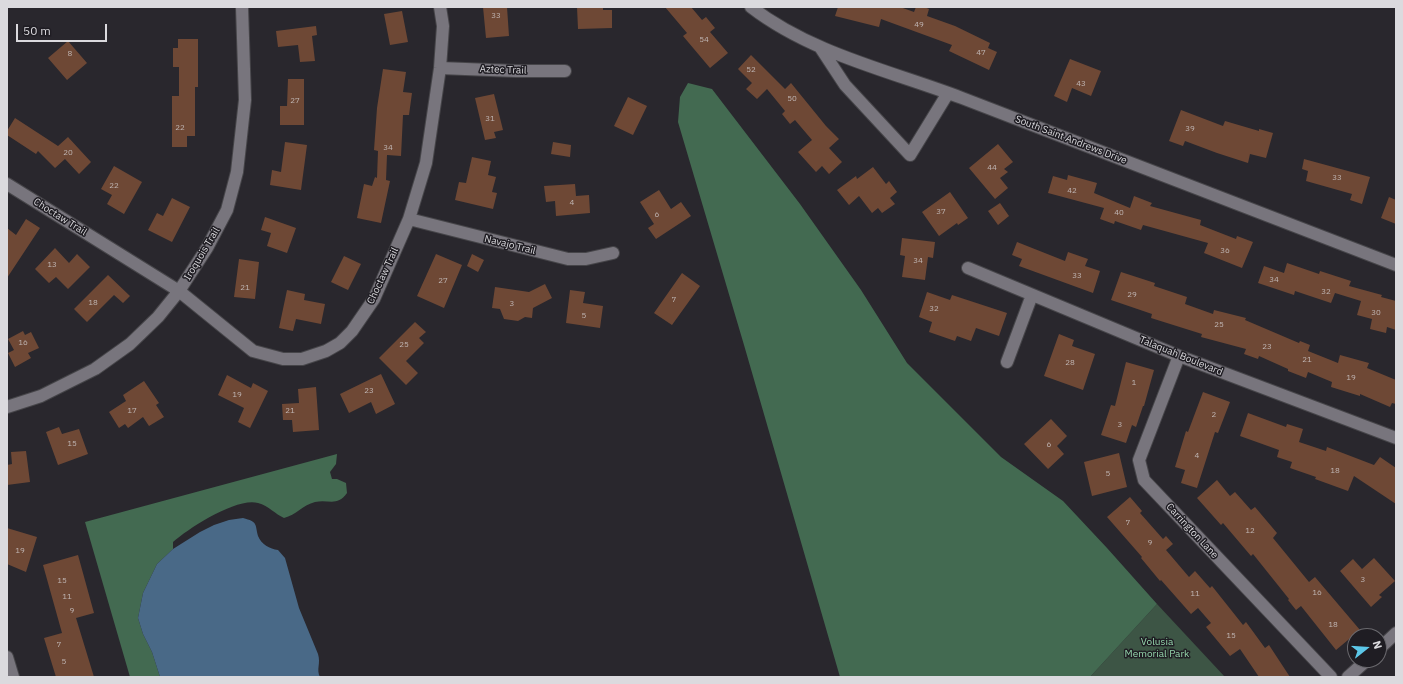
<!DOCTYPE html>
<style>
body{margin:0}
#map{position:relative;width:1403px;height:684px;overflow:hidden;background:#29272d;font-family:"IBM Plex Sans",sans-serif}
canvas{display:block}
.frame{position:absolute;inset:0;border:8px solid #dbdade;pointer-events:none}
.north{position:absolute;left:1347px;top:628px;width:40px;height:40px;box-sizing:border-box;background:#1f1d23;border:1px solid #6a696e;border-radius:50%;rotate:73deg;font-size:11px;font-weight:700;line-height:16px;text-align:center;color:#dbdade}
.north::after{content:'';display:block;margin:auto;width:14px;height:18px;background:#5cc7e8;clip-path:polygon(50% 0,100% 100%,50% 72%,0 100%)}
.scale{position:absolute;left:16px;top:24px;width:91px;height:18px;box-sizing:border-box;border:2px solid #dbdade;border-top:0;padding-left:5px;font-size:12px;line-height:14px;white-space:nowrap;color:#dbdade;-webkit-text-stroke:3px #1f1d23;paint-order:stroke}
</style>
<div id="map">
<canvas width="1403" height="684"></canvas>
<div class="frame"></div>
<div class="north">N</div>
<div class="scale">50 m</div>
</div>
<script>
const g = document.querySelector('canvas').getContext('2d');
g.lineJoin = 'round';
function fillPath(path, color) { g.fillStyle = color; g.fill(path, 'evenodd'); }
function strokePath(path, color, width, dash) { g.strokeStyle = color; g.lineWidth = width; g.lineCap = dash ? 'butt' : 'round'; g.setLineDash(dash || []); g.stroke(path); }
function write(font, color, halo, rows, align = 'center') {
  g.font = font + ' "IBM Plex Sans",sans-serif'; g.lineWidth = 3; g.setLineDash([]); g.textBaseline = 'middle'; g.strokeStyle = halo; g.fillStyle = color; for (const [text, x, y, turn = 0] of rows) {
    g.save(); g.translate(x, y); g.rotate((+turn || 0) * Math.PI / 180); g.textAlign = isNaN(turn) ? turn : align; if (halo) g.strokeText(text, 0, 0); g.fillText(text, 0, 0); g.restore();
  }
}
fillPath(new Path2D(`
 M1157 604 1225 677H1090Z`), '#3d5545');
fillPath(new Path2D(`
 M688 83 712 89 800 204 861 290 907 363 1001 457 1063 501 1107 548 1157 604 1090 677H840L744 345 678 122 680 97Z
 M337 454 336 464 330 472 332 479H337L346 483 347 493C337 507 329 499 315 502 303 505 296 515 284 518 275 514 269 506 258 503 237 497 189 528 173 542V549L157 564 143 593 138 618 143 634 152 652 160 677H130L85 522Z`), '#436a51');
fillPath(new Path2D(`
 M243 518C258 522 255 524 258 536 261 544 270 549 278 550L285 558 299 608 318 654C321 664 316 669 320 677H321H160L152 652 143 634 138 618 143 593 157 564 173 549 200 532 214 525 229 520Z`), '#496987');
fillPath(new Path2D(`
 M483 7H507L509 36 486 38Z
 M577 7H603V10H612V28L578 29Z
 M665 7H691L702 20 706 17 715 28 710 32 728 53 710 68 683 36 687 33Z
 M838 7H900L914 12 916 7H924L929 9 927 16 955 26 990 43 988 48 997 52 989 70 949 51 952 45 881 19 879 27 835 16Z
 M402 11 408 42 390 45 384 14Z
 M316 26 317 35 312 36 315 61 300 62 298 45 278 47 276 31Z
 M178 39H198V87H195V136H187V147H172V96H179V67H173V48H178Z
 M68 41 87 63 67 80 48 58Z
 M751 55 785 89 791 83 826 126 839 139 829 148 842 162 829 174 822 166 816 172 798 152 812 140 795 120 790 124 782 114 785 111 767 89 757 99 746 89 752 83 738 69Z
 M1070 59 1101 71 1091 96 1072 88 1067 102 1054 96Z
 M383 69 406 72 403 92 412 93 409 115H403L401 156 387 155 386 180 390 181 381 223 357 218 364 184 372 186 375 177 377 178 378 151 374 150 377 108Z
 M288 79H304V125H280V106H287Z
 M494 94 503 130 494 132 496 138 485 140 475 98Z
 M628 97 647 106 633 135 614 126Z
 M1181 110 1223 126 1225 121 1259 131V129L1273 133 1266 158 1250 154 1248 163 1217 153 1185 141 1183 146 1169 141Z
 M15 118 58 146 68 137 91 162 79 174 65 159 55 168 38 151 36 154 7 135V131Z
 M285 142 307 145 301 190 270 185 272 170 281 172Z
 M553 142 571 145 570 157 551 154Z
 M998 144 1013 162 1004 169 1008 172 1000 178 1008 188 995 199 969 168Z
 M472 157 491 161 488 175 496 177 492 192 497 193 493 209 455 200 459 182 466 183Z
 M1304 159 1370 177 1362 204 1350 200 1352 194 1306 181 1308 171 1302 169Z
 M114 166 142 182 124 214 107 204 112 195 101 189Z
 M873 167 886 184 889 181 897 192 890 198 895 204 882 213 878 208 872 213 859 196 849 205 837 190 856 176 857 179Z
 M1068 175 1097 183 1094 193 1130 208 1134 196 1152 203 1150 206 1201 220 1200 225 1236 239 1237 236 1253 242 1242 268 1204 253 1208 243 1143 225 1141 230 1115 221 1114 224 1100 219 1104 208 1048 193 1053 176 1067 180Z
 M575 184 576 196 589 195 590 213 556 216 555 201 546 202 544 186Z
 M659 190 671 209 681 202 691 216 656 239 648 228 654 224 640 202Z
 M950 192 968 218 958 225 957 223 939 236 922 212Z
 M1389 197 1396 200V224L1381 218Z
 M172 198 190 207 172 242 148 230 157 213 163 216Z
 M1000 203 1009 216 998 225 988 211Z
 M265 217 296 228 287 253 267 246 271 233 261 230Z
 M26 219 40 228 7 278V228L16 235Z
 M902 238 935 242 933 258 928 257 925 280 902 277 905 256 900 255Z
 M1017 242 1065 261 1068 252 1088 259 1085 266 1100 271 1093 293 1019 266 1022 259 1012 255Z
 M55 248 69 263 77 254 90 267 68 289 56 277 49 283 35 269Z
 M436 254 462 265 444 308 417 296Z
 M472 254 484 260 478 272 467 266Z
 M344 256 361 264 348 290 331 282Z
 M239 259 259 262 255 299 234 297Z
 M1287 263 1319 274 1320 271 1351 281 1349 286 1382 295 1381 297 1396 301V330L1387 327 1386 333 1370 329 1372 319 1357 315 1361 301 1335 293 1331 303 1295 291 1294 295 1258 283 1264 266 1284 273Z
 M1121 272 1155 283 1154 286 1187 297 1185 304 1213 314 1214 310 1246 318 1245 320 1299 343 1300 341 1310 345 1308 351 1338 363 1340 355 1369 363 1367 368 1396 380V404L1392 403 1390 407 1360 394V396L1331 387 1332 382 1308 372 1306 378 1288 371V369L1259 356 1258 359 1244 354 1246 349 1201 337 1202 334 1151 318 1152 314 1111 300Z
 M682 273 700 286 672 325 654 313Z
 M108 275 130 296 123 303 114 295 87 322 74 309Z
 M545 284 552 298 533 308 532 318 525 317 518 321 504 319 500 309 492 308 495 287 529 292Z
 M287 290 305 294 304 300 325 304 321 324 296 319 293 331 279 328Z
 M570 290 585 292 583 303 603 306 600 328 566 323Z
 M927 292 950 300 952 295 1007 313 999 336 976 328 971 341 957 336 955 341 929 332 932 322 919 317Z
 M415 322 426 332 419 338 424 343 406 361 418 373 406 385 379 358Z
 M23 331 25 335 31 332 39 348 28 353 31 358 15 367 8 353 14 350 8 339Z
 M1059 334 1074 340 1072 346 1095 354 1083 390 1044 376Z
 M1126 362 1154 370 1144 406H1143L1136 427 1132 425 1126 443 1101 435 1111 405 1115 406Z
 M381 374 395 404 376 414 371 402 349 413 340 394Z
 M227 375 251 388 253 383 268 391 250 428 238 422 244 408 218 395Z
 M144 381 159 403 156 405 164 417 149 426 143 417 128 428 125 424 119 428 109 412 126 401 123 395Z
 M316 387 319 430 293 432 292 420H283L282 404 299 403 298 389Z
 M1203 392 1230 402 1218 433 1215 432 1197 488 1181 483 1185 470 1175 467 1186 431 1188 432Z
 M1248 413 1286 427 1287 424 1303 429 1299 442 1326 451 1327 447 1374 465 1380 457 1396 468V504L1354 476 1348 491 1315 479 1316 477 1290 468 1292 462 1277 457 1279 450 1240 436Z
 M1051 419 1067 436 1057 446 1064 454 1048 469 1024 444Z
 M59 427 62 434 79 429 88 454 58 465 46 432Z
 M26 451 30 482 7 485V465L12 464 11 452Z
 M1119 453 1127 487 1092 496 1084 462Z
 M1217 480 1230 496 1235 492 1251 510 1255 507 1277 533 1273 538 1309 582 1315 577 1360 630 1336 650 1301 606 1296 610 1288 600 1289 599 1253 554 1251 556 1223 523 1221 525 1197 498Z
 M1130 497 1142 511 1140 513 1163 539 1166 536 1173 544 1166 550 1189 577 1195 571 1210 588 1212 586 1243 625 1246 622 1265 648 1269 645 1290 677H1259L1240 649 1230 656 1206 627 1211 623 1198 608 1191 614 1161 580 1160 581 1141 558 1142 557 1107 517Z
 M7 528 37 537 26 572 7 564Z
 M78 555 94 613 76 618 94 677H56L44 638 62 633 43 565Z
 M1374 558 1395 581 1379 595 1382 597 1371 607 1340 571 1353 559 1362 569Z`), '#6e4835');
const minor = new Path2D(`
 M751 7C812 54 891 71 962 98 1107 154 1251 209 1396 265
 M820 47 845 85 910 155 948 93
 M440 68 516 71H565
 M7 184 179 291 253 351 283 359H302L326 351 340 343 352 331 374 299 409 219 426 163 440 68 443 26 440 7
 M409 219 568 259H586L613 253
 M968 268 1179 356 1396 438
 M1179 356 1139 460 1144 480 1331 677
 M1007 362 1032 295
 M7 407 41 396 95 369 130 344 158 317 179 291 207 248 227 210 237 172 245 100 242 7
 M1379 649 1396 633
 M7 657 13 677
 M1348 677 1367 660`);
strokePath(minor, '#464549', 14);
strokePath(minor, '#78757d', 12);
write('8px', '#c0b6b4', null, [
 ["33",496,16],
 ["49",919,25],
 ["54",704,40],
 ["47",981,53],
 ["8",70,54],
 ["52",751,70],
 ["43",1081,84],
 ["50",792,99],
 ["27",295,101],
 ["31",490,119],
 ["22",180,128],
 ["39",1190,129],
 ["34",388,148],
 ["20",68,153],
 ["44",992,168],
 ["33",1337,178],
 ["22",114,186],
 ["42",1072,191],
 ["4",572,203],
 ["37",941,212],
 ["40",1119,213],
 ["6",657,215],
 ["36",1225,251],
 ["34",918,261],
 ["13",52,265],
 ["33",1077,276],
 ["34",1274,280],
 ["27",443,281],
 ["21",245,288],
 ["32",1326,292],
 ["29",1132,295],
 ["7",674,300],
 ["18",93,303],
 ["3",512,304],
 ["32",934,309],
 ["30",1376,313],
 ["5",584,316],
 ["25",1219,325],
 ["16",23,343],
 ["25",404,345],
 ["23",1267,347],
 ["21",1307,360],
 ["28",1070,363],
 ["19",1351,378],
 ["1",1134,383],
 ["23",369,391],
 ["19",237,395],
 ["17",132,411],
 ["21",290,411],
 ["2",1214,415],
 ["3",1120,425],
 ["15",72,444],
 ["6",1049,445],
 ["4",1197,456],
 ["18",1335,471],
 ["5",1108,474],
 ["7",1128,523],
 ["12",1250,531],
 ["9",1150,543],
 ["19",20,551],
 ["3",1363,580],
 ["15",62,581],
 ["16",1317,593],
 ["11",1195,594],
 ["11",67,597],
 ["9",72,611],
 ["18",1333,625],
 ["15",1231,636],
 ["7",59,645],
 ["5",64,662]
]);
write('10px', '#dbdade', '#1f1d23', [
 ["Aztec Trail",503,70,2],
 ["South Saint Andrews Drive",1071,140,21],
 ["Choctaw Trail",60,217,32],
 ["Navajo Trail",510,245,14],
 ["Iroquois Trail",202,254,-59],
 ["Choctaw Trail",383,276,-65],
 ["Talaquah Boulevard",1181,356,22],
 ["Carrington Lane",1192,531,47]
]);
write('10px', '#96d8ae', '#1f1d23', [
 ["Volusia",1157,642],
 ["Memorial Park",1157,654]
]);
</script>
